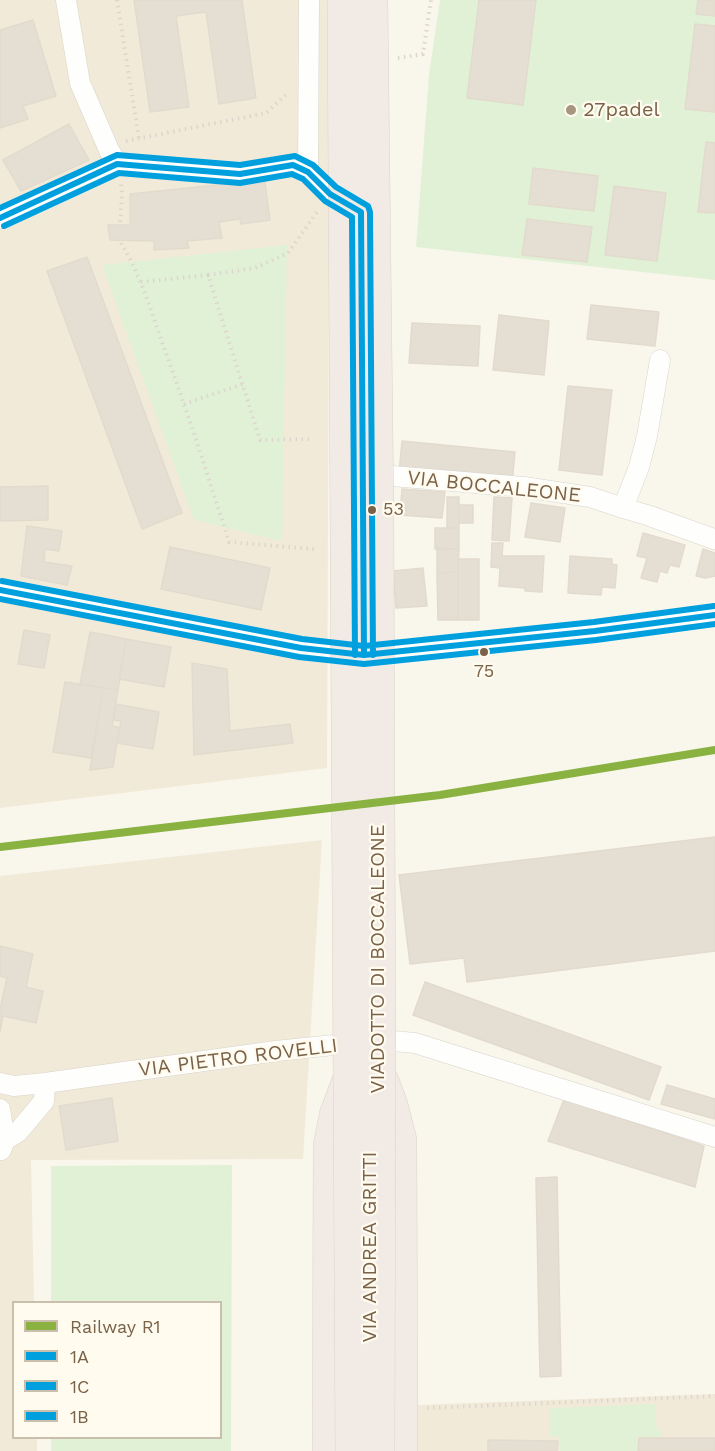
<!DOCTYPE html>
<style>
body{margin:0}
#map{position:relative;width:715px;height:1451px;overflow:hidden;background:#f9f6ec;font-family:"Work Sans",sans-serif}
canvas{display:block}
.legend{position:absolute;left:12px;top:1301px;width:210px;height:138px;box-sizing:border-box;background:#fffbef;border:2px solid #cabead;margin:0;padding:8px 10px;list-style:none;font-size:18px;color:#7a6249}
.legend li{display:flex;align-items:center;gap:12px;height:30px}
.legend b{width:30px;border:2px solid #cabead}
</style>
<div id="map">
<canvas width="715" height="1451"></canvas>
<ul class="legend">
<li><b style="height:8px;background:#89b241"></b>Railway R1</li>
<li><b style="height:8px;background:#00a0de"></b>1A</li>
<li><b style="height:8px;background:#00a0de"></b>1C</li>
<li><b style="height:8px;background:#00a0de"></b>1B</li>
</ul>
</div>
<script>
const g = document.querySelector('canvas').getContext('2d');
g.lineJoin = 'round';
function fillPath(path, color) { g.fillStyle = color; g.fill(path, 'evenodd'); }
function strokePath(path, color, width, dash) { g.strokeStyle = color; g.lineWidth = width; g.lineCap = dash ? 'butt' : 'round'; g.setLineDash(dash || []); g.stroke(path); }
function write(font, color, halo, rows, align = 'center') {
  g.font = font + ' "Work Sans",sans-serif'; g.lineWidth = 4.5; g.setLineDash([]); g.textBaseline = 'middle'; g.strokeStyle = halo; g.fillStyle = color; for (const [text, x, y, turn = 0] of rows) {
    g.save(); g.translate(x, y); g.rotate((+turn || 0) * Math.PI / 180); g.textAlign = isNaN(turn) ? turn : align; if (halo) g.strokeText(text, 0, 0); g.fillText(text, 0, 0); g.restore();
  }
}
fillPath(new Path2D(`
 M0 0H330L327 768 0 808Z
 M322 840 303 1159 31 1160 34 1302H14V1438H37V1451H0V876Z
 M715 1394V1451H417L416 1405Z`), '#f2ead9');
fillPath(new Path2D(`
 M440 0H715V280L416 247 429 75Z
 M287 245 282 541 194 520 102 265Z
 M232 1165 231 1451H51V1438H220V1302H51V1166Z
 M656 1404V1425L658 1426V1431H662V1437H638V1451H560V1437L549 1436V1408Z`), '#e1f1d6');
const building = new Path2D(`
 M134 0H242L256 98 219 104 206 12 176 16 189 107 150 112Z
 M479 0H536L523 105 467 98Z
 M698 0H715V16L696 14Z
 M33 20 56 96 23 106 28 119 0 128V30Z
 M695 24 715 26V112L685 109Z
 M69 124 89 160 21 191 3 160Z
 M706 142 715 143V213L698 212Z
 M533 168 598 176 594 211 529 204Z
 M264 176 270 220 241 224 240 219 219 222 222 238 187 241 189 248 154 250V241L110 240 108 225H130V194L236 183Z
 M614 186 666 193 657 261 605 255Z
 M527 219 592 227 587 262 522 255Z
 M87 257 182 513 142 529 47 271Z
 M591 305 659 312 655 346 587 339Z
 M499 315 549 321 544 375 493 370Z
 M412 323 480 326 478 366 409 363Z
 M568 386 612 390 602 475 559 470Z
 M402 441 515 452 512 484 399 473Z
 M48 486V520L0 521V487Z
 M402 489 445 492 442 518 400 515Z
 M447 497H459V528H447Z
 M494 497 512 498 509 541 492 540Z
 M531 503 565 508 560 542 525 537Z
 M459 505H473V523H459Z
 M27 526 62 531 59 551 45 549 44 562 72 566 67 585 21 576Z
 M435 528H459V549H435Z
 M643 533 685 545 679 567 670 565 667 573 660 571 657 582 641 578 647 558 637 556Z
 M492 543H503L502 556H544L542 592 525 591V588L499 586 500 568 491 567Z
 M170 547 270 568 261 610 161 589Z
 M437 548 459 549 458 571 437 574Z
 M703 549 715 553V576L705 578 696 576Z
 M570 556 612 559V564L617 565 615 588 602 587 601 595 568 593Z
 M458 559H479V620H458Z
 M423 568 427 606 396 608 393 571Z
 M458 571V620H438L437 574Z
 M24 630 50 635 44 668 18 664Z
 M90 632 126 639 118 690 80 684Z
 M126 639 171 647 164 687 119 679Z
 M192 663 227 669 230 731 290 724 293 743 194 755Z
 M65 682 103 688 91 758 53 752Z
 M103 688 118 690 112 726 120 728 117 743 113 767 90 770Z
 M116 704 159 712 153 749 117 743 121 721 114 720Z
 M715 837V951L467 982 464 958 410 964 399 875Z
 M0 946 33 954 26 987 43 991 36 1023 3 1016 0 1032V1009L7 978 0 976Z
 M425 982 661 1067 649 1100 413 1015Z
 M667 1085 715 1099V1119L661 1104Z
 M112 1098 118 1141 66 1150 59 1106Z
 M564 1099 704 1146 695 1187 548 1141Z
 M557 1177 561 1376 540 1377 536 1178Z
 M639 1438H715V1451H638Z
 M488 1440 558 1441 557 1451H488Z`);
fillPath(building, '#e5dfd3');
strokePath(building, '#e2dacd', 1.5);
const street = new Path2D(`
 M66 0 80 83 109 150 117 164
 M308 172 309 0
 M0 218 117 164 240 174 293 165 308 172 330 194 350 206
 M368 474 524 487 590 497 623 508 639 467 647 436 660 360
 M623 508 647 515 714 539
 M0 590 301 648 364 655 595 631 715 615
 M0 1083 14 1086 45 1083 276 1051 334 1045 393 1041 415 1043 715 1137
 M0 1109 5 1140 1 1150
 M5 1140 18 1132 44 1101 45 1083`);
const highway = new Path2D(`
 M382 1081 391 1105 400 1140 401 1451
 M329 1451 330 1146 336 1115 348 1083`);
strokePath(street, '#d8d3ca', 21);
strokePath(highway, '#dad3c9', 34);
strokePath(new Path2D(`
 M117 0 139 139
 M398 58 423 54 431 0
 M126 141 266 113 288 93
 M120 222 122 194 121 184
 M121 243C140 274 151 310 163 345 187 410 208 476 229 542L314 549
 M208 275 255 268 288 253 317 212
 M141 282 208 275 260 440 313 439
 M184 404 243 384
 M427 1408 715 1396`), '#dcd6ce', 4, [1.5, 4.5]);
strokePath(street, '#fefefc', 20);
strokePath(highway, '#f2ebe5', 33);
const highwayBridge = new Path2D(`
 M344 0 352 1451
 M371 0 377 509 379 1071 378 1451`);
strokePath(highwayBridge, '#dad3c9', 34, []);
strokePath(highwayBridge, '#f2ebe5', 33);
strokePath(new Path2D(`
 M0 218 117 164 240 174 293 165 308 172 330 194 361 212 364 655
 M0 590 301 648 364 655 595 631 715 615`), '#00a0de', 6);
strokePath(new Path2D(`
 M4 226 119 173 240 183 292 174 303 179 325 201 352 217 355 655
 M0 599 299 657 364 664 596 640 715 624`), '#00a0de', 6);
strokePath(new Path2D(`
 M0 208 117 155 240 165 295 156 313 165 336 187 368 206 370 212 373 655
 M2 581 302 639 364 646 594 622 714 606`), '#00a0de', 6);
strokePath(new Path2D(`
 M0 847 440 795 715 750`), '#89b241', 8);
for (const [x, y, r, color] of [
 [571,110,6,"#a69682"],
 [372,510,5,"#7a6249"],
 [484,652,5,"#7a6249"]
]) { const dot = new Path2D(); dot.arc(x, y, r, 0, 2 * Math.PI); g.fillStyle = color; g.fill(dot); strokePath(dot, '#fffbef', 2); }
write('18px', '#7a6249', '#fffbef', [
 ["53",383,510],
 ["75",484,672,"center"]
], 'left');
write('20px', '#7a6249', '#fffbef', [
 ["27padel",583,110]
], 'left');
write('20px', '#7a6249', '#fffbef', [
 ["VIA BOCCALEONE",494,487,6],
 ["VIADOTTO DI BOCCALEONE",378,959,-90],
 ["VIA PIETRO ROVELLI",238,1058,-7],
 ["VIA ANDREA GRITTI",370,1247,-90]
]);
</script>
